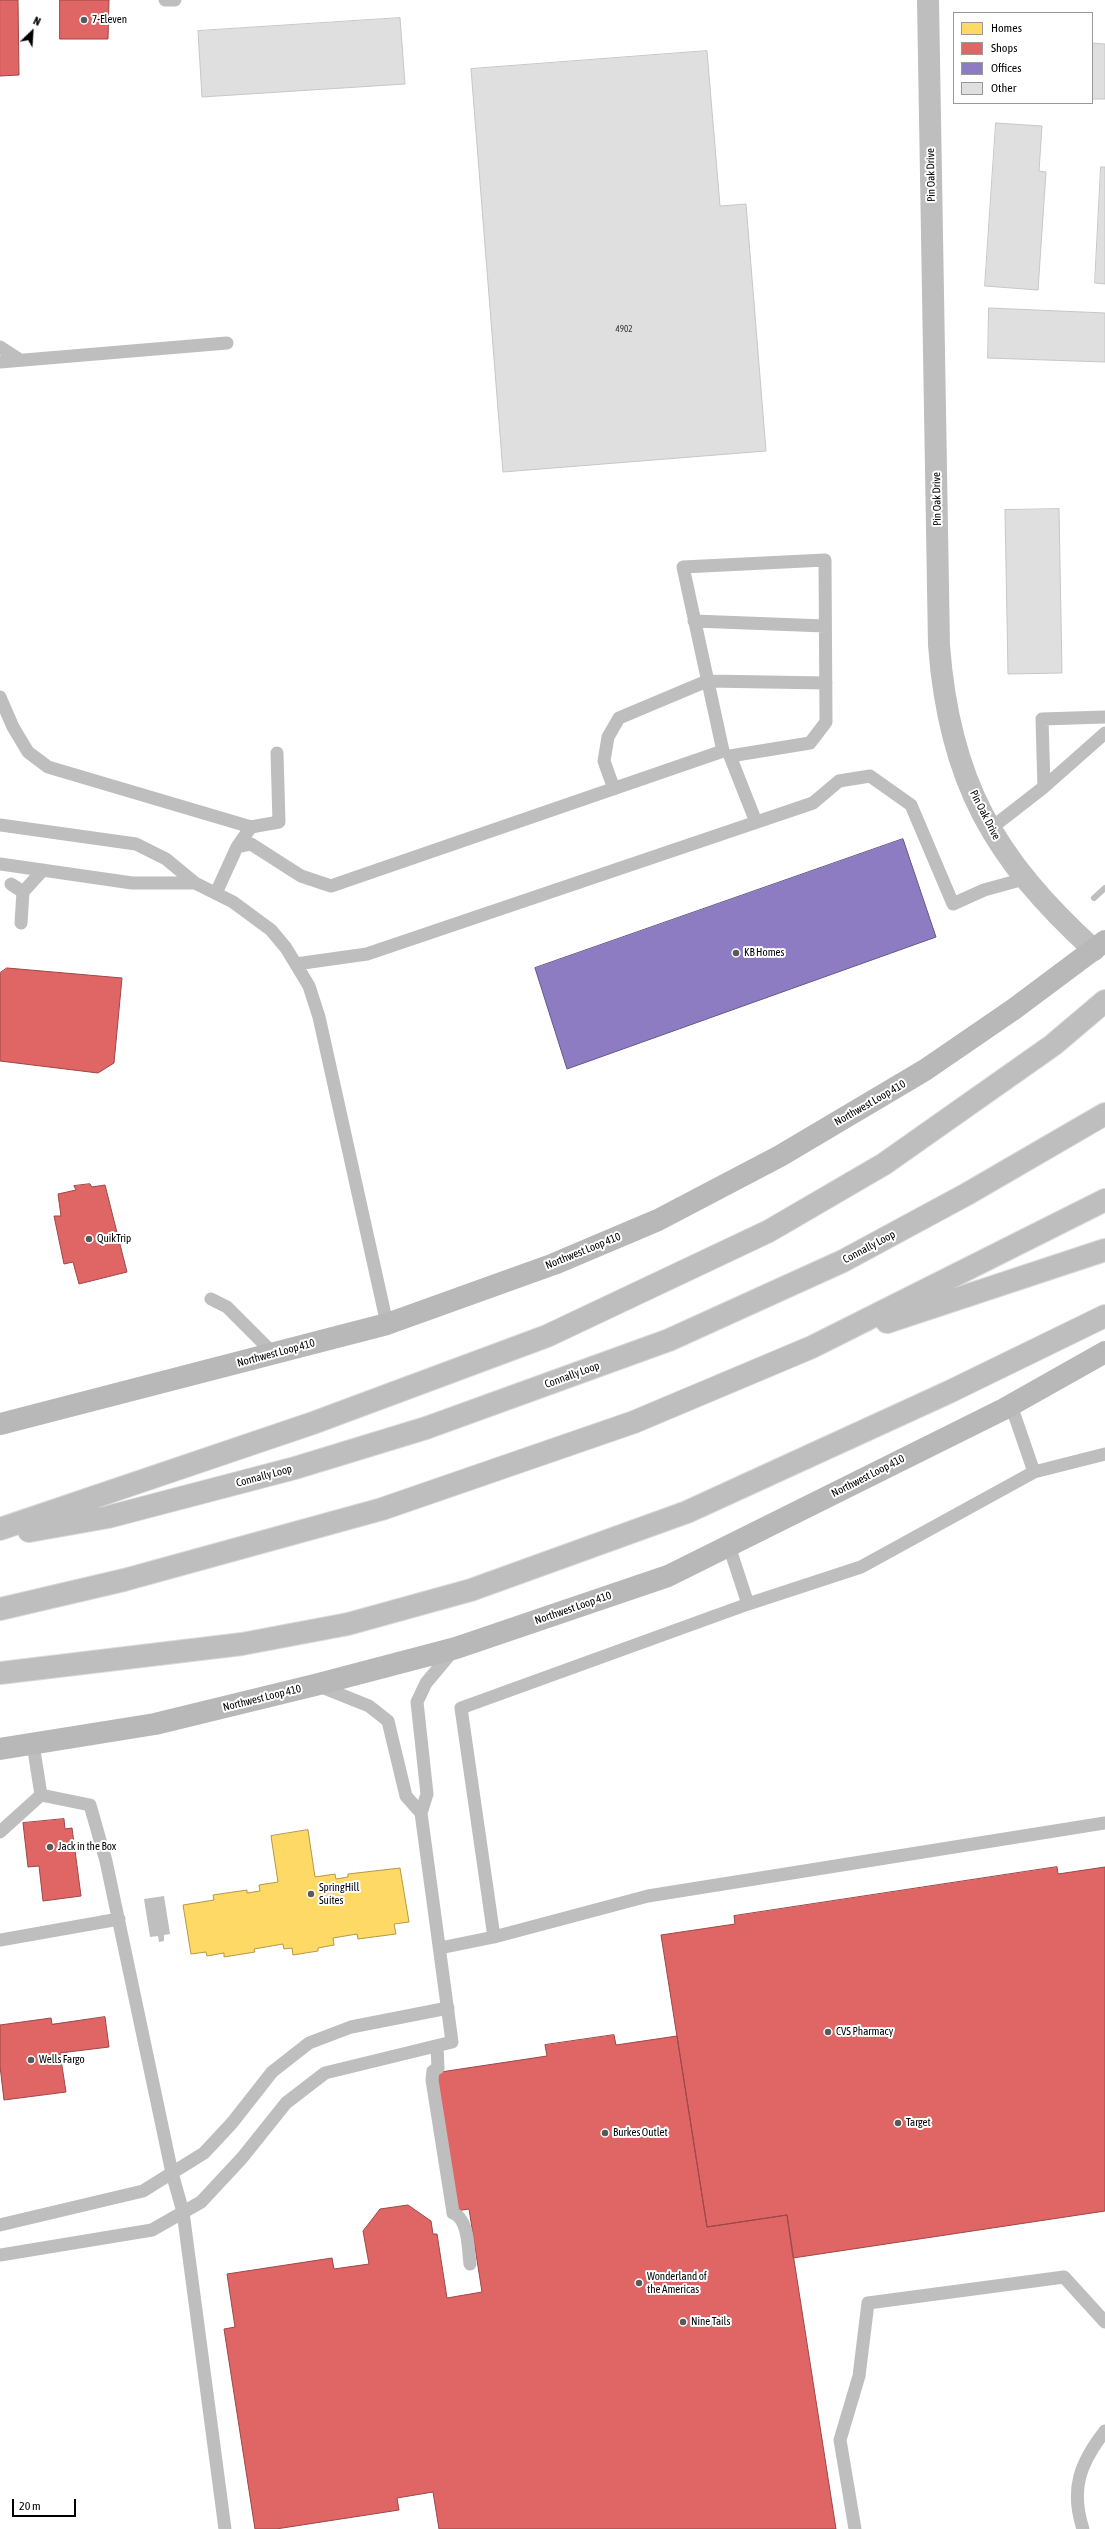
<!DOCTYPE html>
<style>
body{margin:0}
#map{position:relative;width:1105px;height:2529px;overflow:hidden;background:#fff;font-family:"Asap Condensed",sans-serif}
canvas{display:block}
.legend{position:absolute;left:953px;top:12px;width:140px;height:92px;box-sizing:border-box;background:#fff;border:1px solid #999;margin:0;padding:5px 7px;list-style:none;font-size:12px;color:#000}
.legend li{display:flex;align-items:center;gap:8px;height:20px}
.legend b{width:20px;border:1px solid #999}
.north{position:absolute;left:12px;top:12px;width:40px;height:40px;-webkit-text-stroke:3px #fff;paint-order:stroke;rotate:25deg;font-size:11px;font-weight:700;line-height:16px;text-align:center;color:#000}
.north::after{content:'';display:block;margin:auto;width:14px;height:18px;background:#000;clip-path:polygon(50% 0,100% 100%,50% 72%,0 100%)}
.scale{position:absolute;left:12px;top:2499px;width:64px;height:18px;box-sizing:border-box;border:2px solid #000;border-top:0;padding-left:5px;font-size:12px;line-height:14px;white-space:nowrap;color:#000;-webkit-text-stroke:3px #fff;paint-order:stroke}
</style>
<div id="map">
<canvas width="1105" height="2529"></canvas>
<ul class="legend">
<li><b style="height:11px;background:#ffd966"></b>Homes</li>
<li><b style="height:11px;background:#e06666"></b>Shops</li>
<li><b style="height:11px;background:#8e7cc3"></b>Offices</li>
<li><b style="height:11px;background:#dfdfdf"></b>Other</li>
</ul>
<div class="north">N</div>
<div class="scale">20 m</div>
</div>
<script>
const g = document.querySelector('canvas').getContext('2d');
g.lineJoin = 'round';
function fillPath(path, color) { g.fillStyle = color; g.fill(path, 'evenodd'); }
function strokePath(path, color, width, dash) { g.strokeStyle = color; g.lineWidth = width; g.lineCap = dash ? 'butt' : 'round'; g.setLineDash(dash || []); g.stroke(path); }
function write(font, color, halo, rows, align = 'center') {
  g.font = font + ' "Asap Condensed",sans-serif'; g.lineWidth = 4; g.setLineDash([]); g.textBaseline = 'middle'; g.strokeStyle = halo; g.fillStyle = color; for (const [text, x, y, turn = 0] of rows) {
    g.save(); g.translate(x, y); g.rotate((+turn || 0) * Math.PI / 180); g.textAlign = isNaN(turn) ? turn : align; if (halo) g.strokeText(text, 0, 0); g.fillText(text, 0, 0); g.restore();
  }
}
fillPath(new Path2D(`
 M164 1896 170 1934 164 1935V1941L159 1942 158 1936 150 1937 144 1899Z`), '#bfbfbf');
const homes = new Path2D(`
 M308 1830 315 1877 335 1874 336 1879 348 1877V1874L400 1868 409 1922 394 1924 396 1934 358 1939 357 1934 333 1938 334 1945 318 1948V1951L293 1955 292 1948 284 1949 283 1944 254 1949 255 1952 224 1957V1953L207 1956 206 1952 191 1954 183 1905 214 1900 213 1895 247 1890V1893L260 1891 259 1885 278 1882 271 1836Z`);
fillPath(homes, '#ffd966');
strokePath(homes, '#b29847', 1);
const shops = new Path2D(`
 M0 0H18L19 75 0 76Z
 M60 0H109L108 39H60Z
 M7 968 122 978 114 1063 98 1073 0 1061V973Z
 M90 1184 92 1187 105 1185 127 1272 79 1284 73 1262 64 1264 54 1216H61L58 1194 76 1190 74 1186Z
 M64 1819 65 1829 72 1828 81 1896 43 1901 39 1866 28 1867 23 1823Z
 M1057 1867 1058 1874 1105 1867V2211L793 2258 787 2215 707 2227 661 1935 735 1924 734 1916Z
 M105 2017 109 2047 60 2053 66 2092 4 2100 0 2066V2025L51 2018 52 2024Z
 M614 2035 616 2045 677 2036 707 2227 787 2215 836 2529H439L433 2492 397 2498 399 2510 276 2529H255L224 2329 235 2327 227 2274 332 2258 334 2269 369 2264 363 2231 380 2209 408 2205 431 2221 433 2234H437L447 2298 482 2292 469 2209 456 2211 434 2073 547 2056 545 2045Z`);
fillPath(shops, '#e06666');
strokePath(shops, '#9d4747', 1);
const offices = new Path2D(`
 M903 839 936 937 567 1069 535 968Z`);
fillPath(offices, '#8e7cc3');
strokePath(offices, '#635788', 1);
strokePath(new Path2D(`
 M1094 898 1105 888`), '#bfbfbf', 6);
const building = new Path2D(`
 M400 18 405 84 202 97 198 31Z
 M1092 43 1105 44V99H1092Z
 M707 51 720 206 746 204 766 451 503 472 471 69Z
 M996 123 1042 126 1039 171 1046 172 1038 290 985 286Z
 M1101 167H1105V284L1095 283Z
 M989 308 1105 313V362L988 358Z
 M1059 509 1062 673 1008 674 1005 510Z`);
fillPath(building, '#dfdfdf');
strokePath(building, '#c7c7c7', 1);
const highway = new Path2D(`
 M887 1322 1105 1250
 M0 1529 313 1423 547 1336 769 1231 884 1164 1053 1045 1105 1001
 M29 1531 108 1517 295 1468 426 1428 669 1340 843 1261 967 1194 1105 1114
 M0 1609 124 1580 382 1509 634 1422 812 1347 1105 1200
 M0 1673 242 1644 348 1624 471 1590 687 1512 949 1392 1105 1316`);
strokePath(highway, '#dbdbdb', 24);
strokePath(new Path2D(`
 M165 0H175
 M0 347 20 360
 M0 362 227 343
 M694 621 825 626
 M0 697 13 727 28 752 48 767 251 827 279 822 277 753
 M1044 787 1042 719 1105 717
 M614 789 604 761 608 737 619 718 707 681 826 683
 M0 825 136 844 166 859 195 883 233 902 271 930 286 948 309 986 319 1017 387 1324
 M990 829 1044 787 1105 733
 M237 847 251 844 301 876 331 886 723 751 683 567 825 560 826 722 810 743 730 756 756 822
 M0 864 132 883H195
 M11 884 23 892 21 923
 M23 892 43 870
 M216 893 237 847 251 827
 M296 964 367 954 813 803 839 781 870 776 911 805 953 904 984 890 1024 879
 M211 1299 227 1307 274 1354
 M1011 1405 1034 1472
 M729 1546 748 1604
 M319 1686 369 1706 388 1721 406 1796 421 1813
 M33 1744 41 1795 90 1805 106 1861 172 2173 183 2212 225 2529
 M0 1832 41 1795
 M494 1937 461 1708 748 1604 861 1567 1034 1472 1105 1454
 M0 1940 119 1919
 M440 1948 494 1937 648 1896 1105 1823
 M437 2046 438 2068 433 2071 432 2080 452 2206 453 2213C469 2219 468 2249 470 2264
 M0 2225 143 2191 204 2153 232 2123 272 2072 309 2043 351 2027 448 2008
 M0 2255 152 2230 201 2202 242 2158 286 2103 325 2073 452 2042 421 1813 427 1794 417 1702 426 1683 452 1652
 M855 2529 840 2440 859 2376 868 2303 1064 2277 1105 2322
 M1083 2529C1070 2489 1080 2463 1105 2431`), '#bebebe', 13);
strokePath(new Path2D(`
 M928 0 939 645C949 781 994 859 1094 950`), '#bebebe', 22);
strokePath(new Path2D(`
 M0 1424 387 1324 554 1264 658 1220 780 1156 925 1070 1014 1009 1105 941
 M0 1749 155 1724 315 1685 456 1648 668 1576 1004 1409 1105 1352`), '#b8b8b8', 22);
strokePath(highway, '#bebebe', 22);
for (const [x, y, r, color] of [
 [84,20,4,"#595959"],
 [736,953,4,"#595959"],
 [89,1239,4,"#595959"],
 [50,1847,4,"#595959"],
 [311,1894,4,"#595959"],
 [828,2032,4,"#595959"],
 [31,2060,4,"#595959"],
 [898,2123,4,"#595959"],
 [605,2133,4,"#595959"],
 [639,2283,4,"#595959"],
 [683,2322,4,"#595959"]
]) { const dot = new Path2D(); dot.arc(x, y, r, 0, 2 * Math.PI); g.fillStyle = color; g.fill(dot); strokePath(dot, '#fff', 1.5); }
write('9px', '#383838', null, [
 ["4902",624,329]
]);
write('11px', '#000', '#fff', [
 ["7-Eleven",92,20],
 ["KB Homes",744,953],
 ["QuikTrip",97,1239],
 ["Jack in the Box",58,1847],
 ["SpringHill",319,1888],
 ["Suites",319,1901],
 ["CVS Pharmacy",836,2032],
 ["Wells Fargo",39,2060],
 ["Target",906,2123],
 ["Burkes Outlet",613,2133],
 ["Wonderland of",647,2277],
 ["the Americas",647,2290],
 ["Nine Tails",691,2322]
], 'left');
write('11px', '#000', '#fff', [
 ["Pin Oak Drive",931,175,-91],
 ["Pin Oak Drive",937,499,-91],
 ["Pin Oak Drive",985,815,63],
 ["Northwest Loop 410",870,1103,-30],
 ["Connally Loop",869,1247,-28],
 ["Northwest Loop 410",583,1251,-22],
 ["Northwest Loop 410",276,1353,-15],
 ["Connally Loop",572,1375,-20],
 ["Connally Loop",264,1476,-15],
 ["Northwest Loop 410",868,1476,-27],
 ["Northwest Loop 410",573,1608,-19],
 ["Northwest Loop 410",262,1698,-14]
]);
</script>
